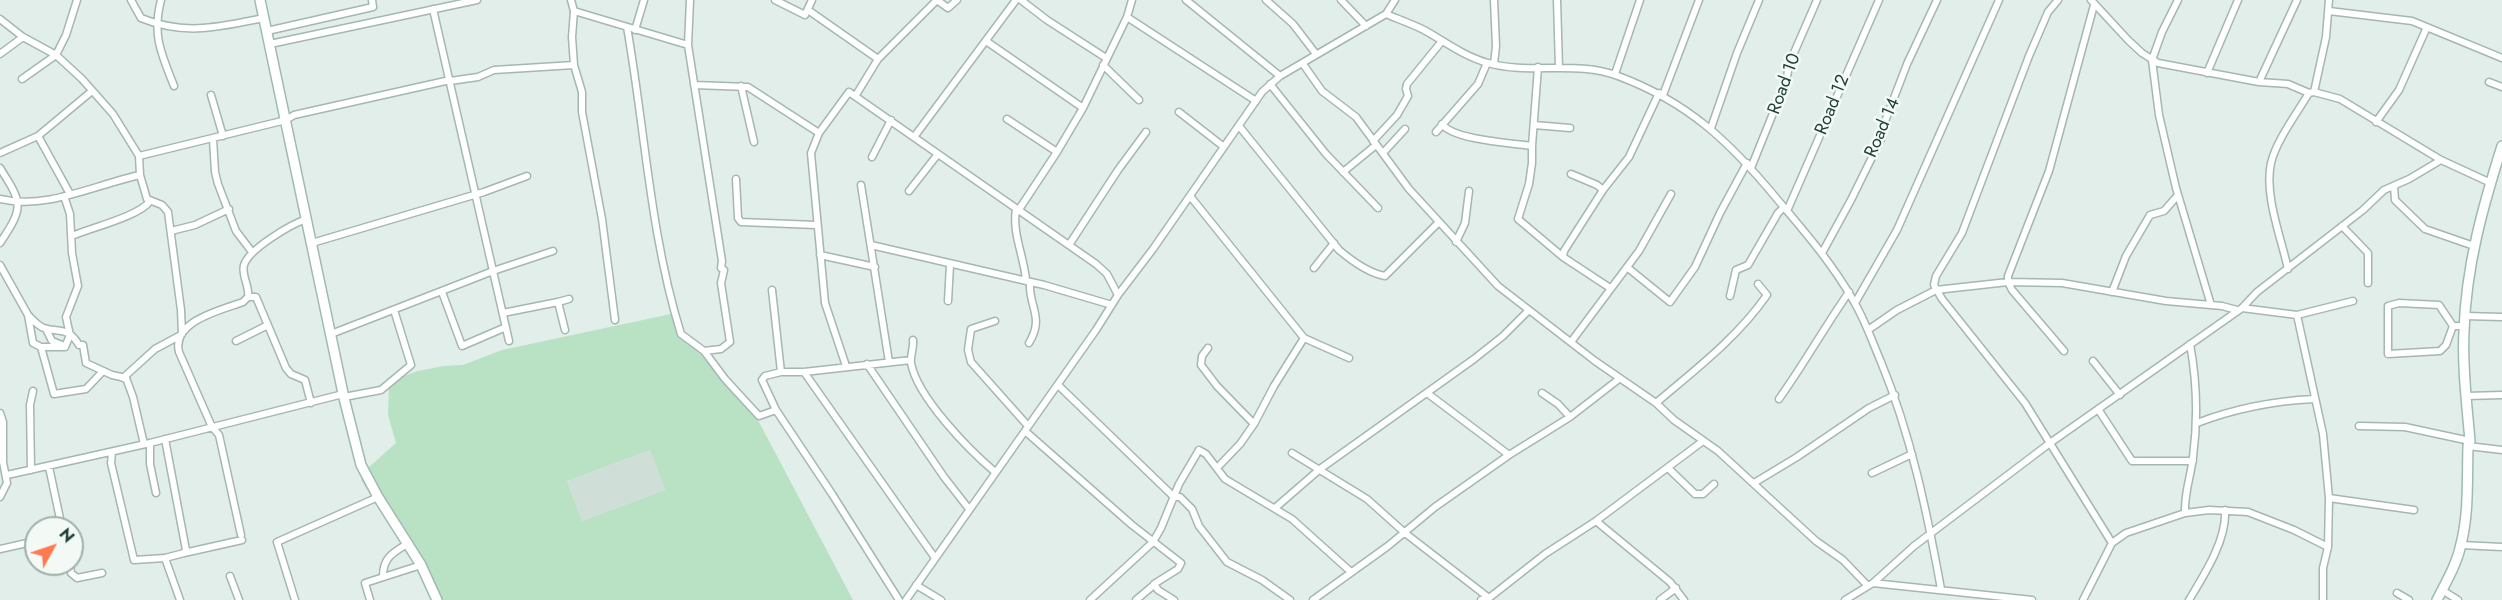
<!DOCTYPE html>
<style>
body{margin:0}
#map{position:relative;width:2502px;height:600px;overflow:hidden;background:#e2eee9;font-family:Jost,sans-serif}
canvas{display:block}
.north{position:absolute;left:24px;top:516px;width:60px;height:60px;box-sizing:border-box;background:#f3faf6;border:2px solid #9fb0aa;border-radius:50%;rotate:50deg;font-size:16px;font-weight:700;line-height:24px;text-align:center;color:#204138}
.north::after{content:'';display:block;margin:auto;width:21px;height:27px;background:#ff7a4f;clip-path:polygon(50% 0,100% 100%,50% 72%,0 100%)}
</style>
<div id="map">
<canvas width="2502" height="600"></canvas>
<div class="north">N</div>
</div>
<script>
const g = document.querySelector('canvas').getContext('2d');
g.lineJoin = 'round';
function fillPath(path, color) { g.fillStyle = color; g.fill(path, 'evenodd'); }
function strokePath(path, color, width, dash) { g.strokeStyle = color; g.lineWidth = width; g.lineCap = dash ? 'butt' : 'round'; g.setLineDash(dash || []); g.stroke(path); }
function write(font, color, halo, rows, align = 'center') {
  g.font = font + ' Jost,sans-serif'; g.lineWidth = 5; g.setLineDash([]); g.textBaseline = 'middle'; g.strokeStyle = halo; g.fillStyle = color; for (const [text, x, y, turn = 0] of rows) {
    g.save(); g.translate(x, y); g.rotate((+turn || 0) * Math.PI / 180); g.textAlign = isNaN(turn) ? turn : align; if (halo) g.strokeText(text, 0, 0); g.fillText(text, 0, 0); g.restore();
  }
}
fillPath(new Path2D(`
 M650 450 665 490 582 521 567 481Z`), '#d0ded8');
fillPath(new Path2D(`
 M671 314 680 339 696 349 759 422 853 600H432L415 562 361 480 369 467 396 443 388 415 389 387 401 377 418 371 444 366 463 365 502 350ZM650 450 665 490 582 521 567 481Z`), '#b9e1c4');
const street = new Path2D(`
 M131 0 141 18C185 36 219 27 264 18
 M161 0C152 35 161 53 174 86
 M571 0 574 11 688 45
 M690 0 688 45 722 261 721 268 724 270 721 283 730 342 721 349 704 351
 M775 0 805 15 812 0
 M937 0 948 8 957 0
 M1021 0 1047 20 1106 58
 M1186 0 1280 76
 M1266 0 1293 24 1316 54
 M1341 0 1366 26
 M1557 0 1559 68
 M2058 0 2048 12 2029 56 1962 233 1936 276 1934 285 1942 299 2025 403 2112 543
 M2091 0 2128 40 2142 53 2158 63 2259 82 2288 84 2309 93 2314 92 2340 99 2441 160 2491 183
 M2178 0 2162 32 2152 60 2159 115 2176 188 2211 305
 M433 9 509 341
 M808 10 878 59
 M574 11 572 37 574 65 582 92V112L602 219 615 320
 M2329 11 2412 21 2502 58
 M1386 14C1398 19 1412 24 1424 30 1444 41 1465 57 1488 63 1530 75 1577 60 1618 76 1688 102 1730 142 1777 199 1804 231 1832 263 1853 300 1865 320 1872 341 1881 362 1911 435 1927 512 1941 589
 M1127 17 1256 101
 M0 19 23 37 56 55 82 79 113 114 139 156
 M627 27C645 129 650 235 681 334L704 351 725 379 759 416 776 410
 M635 30 644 0
 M267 31 373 7 372 0
 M986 41 1083 108
 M270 44 477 0
 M0 54 23 37
 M1303 64 1322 91 1356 117 1409 189 1498 286 1595 361 1656 403 1674 420 1718 451 1816 541 1843 560 1867 585
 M1494 64 1496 46 1494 0
 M1103 65 1139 100
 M1538 67 1532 146V163L1529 184 1518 219 1563 257 1610 288
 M2207 73 2238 0
 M1615 74 1640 0
 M22 79 56 55 66 35 77 0
 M450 81 478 77 494 70 574 65
 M2259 82 2297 0
 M2489 82 2502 87
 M1270 84 1326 154 1378 208
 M694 85 748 87 819 133
 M741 86 754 142
 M2314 92 2326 37 2329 0
 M211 95 223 136
 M856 95 878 59 937 0
 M1663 95 1699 0
 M1179 112 1224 147
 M1007 119 1057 152
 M2376 122 2399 90 2427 27
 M1442 124C1453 140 1512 143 1532 146
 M1534 125 1570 128
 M1239 126 1339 250C1352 261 1368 273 1385 276L1439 222
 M1711 128 1737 53 1759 0
 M1436 132 1478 84 1487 63
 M38 136 70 194
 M914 137 1016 0
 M213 139 215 172 218 184 236 231 252 252
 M1373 141 1397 115 1408 96 1406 89 1407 84 1442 41
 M0 153 38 136 92 91
 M1383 153 1405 129
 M872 157 891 120
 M0 168C23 204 24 207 0 243
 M1751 168 1786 81 1790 62 1817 0
 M1343 172 1376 145
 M1571 174 1597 185 1603 190 1629 157 1659 93
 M140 175 147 199 162 205 168 212 181 310 182 334
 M736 179 738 218 741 222 816 225
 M861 185 889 362
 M2394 186 2395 200 2425 229 2474 246
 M909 191 938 154
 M64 196 70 214 72 253 78 286 66 317 70 335 65 347
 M1190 196 1304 338 1349 358
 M0 199C47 210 94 185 140 175L139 156 286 120 294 115 450 80
 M1016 209C1012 234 1024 256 1026 280
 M1018 211 1057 152 1083 108 1127 17 1132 0
 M1787 211 1879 0
 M2342 226 2368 253V283
 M171 231 195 225 229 209
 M72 236C90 228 140 216 150 201
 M1456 242 1465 223 1469 191
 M312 243 484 192 527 176
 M871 245 1044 285 1112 305
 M1069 245 1118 170 1146 132
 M1822 253 1851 200 1882 137 1884 124 1907 64 1937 0
 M820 255 875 267
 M1563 257 1564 251 1603 190
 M0 265 28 315 33 343 41 347H65
 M1314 268 1334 243
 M1628 268 1670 302 1695 267 1720 213 1747 163
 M2288 269C2281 237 2264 195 2271 163 2276 141 2297 113 2309 93
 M772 290 781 372
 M442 292 462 346 506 327
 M2112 292 2126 256 2150 215 2164 211 2178 195
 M1730 296 1736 270 1748 265 1778 213 1784 207
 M248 297C250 287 241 275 244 265 249 249 291 224 307 219
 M948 301 950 265
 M558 302 569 299
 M1855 303 1897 230 1999 0
 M2242 308 2297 315 2353 301
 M503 313 558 302 565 330
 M28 315C33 320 38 326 44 328 58 333 68 326 79 345H83L86 363 112 375 126 378 133 397 144 444
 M2297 315 2323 434 2329 498 2328 547 2323 568V600
 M2465 316 2502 317
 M995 321 971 329 968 350 971 362 1028 426
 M2453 326 2446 345 2440 351 2388 354V306L2399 303 2439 305 2453 326H2464
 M46 329 52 341 62 345
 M1868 330 1897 310 1936 290 2008 282 2062 283 2166 301 2222 306 2237 310
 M331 334 493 271 553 251
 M913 340C914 348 910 356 911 363 917 397 969 450 995 472
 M236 341 268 325
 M1571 342 1639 251 1671 194
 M1029 343C1045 317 1028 306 1030 282
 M41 347 54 394 86 389 103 371
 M1208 348 1202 356 1201 365 1217 386 1254 424
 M2064 351 2012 290 2008 282V276L2049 171 2094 5
 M2093 361 2120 395
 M867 364 944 477 969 509
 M846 366 825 303 811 153 819 133 849 92 1096 264 1107 274 1118 295
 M804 372 935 558
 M123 378 155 349 181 335
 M1058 385 1174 497H1180L1192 509 1199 526 1227 562 1262 580 1290 600
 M1427 393 1509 455
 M1542 393 1558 404 1570 417
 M2467 396 2502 395
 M344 397 381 390 411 365 394 310
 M1779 399C1804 364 1824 328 1849 292
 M1656 403C1696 369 1737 338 1767 295L1758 284
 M2098 409 2132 461H2193
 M0 413 3 422V462L7 483 0 497
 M2197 423C2236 408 2273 401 2314 399
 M2359 426 2405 427 2470 441
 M1025 431 1132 525 1181 563 1178 569 1154 584 1158 590 1174 600
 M150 443V464L156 493
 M2468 446 2502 450
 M112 452 111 463 134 560 165 558 184 553 186 550 165 439
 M1292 453 1367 499 1405 533 1489 598
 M49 467 62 528
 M1217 468 1240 444 1254 424 1274 386 1304 338
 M1668 468 1695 494H1703L1714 484
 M31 470 30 405 33 391
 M1872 473 1912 454
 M7 475 150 443 343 394
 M1754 483 1797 457 1869 408 1895 395
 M2329 498 2414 510
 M1275 508 1320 469 1474 359 1503 336 1529 310
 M2185 513C2184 493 2191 476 2193 457 2198 419 2197 382 2190 344
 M1596 521 1670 582 1684 600
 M241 535 219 435 212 427 179 352C171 321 222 310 243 302L248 297H256L286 368 291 374 305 380 311 403
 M2461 545 2502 547
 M0 549 36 541
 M184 553 242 540
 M165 558 180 600
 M70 564 71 573 77 578 102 573
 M230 576 239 600
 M383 576C383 557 394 552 409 543
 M1873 583 2032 600
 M916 585 941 600
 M2442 590 2458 600
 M2397 593 2409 600
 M295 600 277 542 378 497
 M370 600 365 583 421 565
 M899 600 832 494 776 410 762 380 765 376 781 372H804L911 360
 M906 600 1096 330 1118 295 1153 249 1262 92 1280 76 1386 14 1395 0
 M1090 600 1153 542 1161 528 1179 484 1199 450 1206 454 1225 479 1292 519 1351 572
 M1136 600 1155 584
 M1313 600 1388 546 1435 507 1509 455 1570 417 1619 379
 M1481 600 1489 598 1545 554 1596 521 1703 441
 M1660 600 1676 588
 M1845 600 1873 583 1914 546 2050 443 2242 308 2257 292 2363 210 2384 190 2409 179 2441 160
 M2083 600 2112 543 2126 533 2185 513 2209 510 2248 512 2294 530 2328 547
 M2189 600C2204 575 2227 540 2225 510`);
const secondary = new Path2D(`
 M260 0 344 398 361 465 378 497 421 565 437 600
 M2437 600C2446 582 2457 564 2461 544 2469 513 2467 479 2468 446L2470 441C2467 405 2462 367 2464 331 2466 266 2483 206 2502 146`);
strokePath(street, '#a4b7b0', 9);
strokePath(secondary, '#9fbbb1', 12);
strokePath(street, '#fff', 6);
strokePath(secondary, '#fff', 9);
write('18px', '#204138', '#f3faf6', [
 ["Road 10",1785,84,-70],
 ["Road 12",1833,105,-68],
 ["Road 14",1883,128,-67]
]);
</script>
